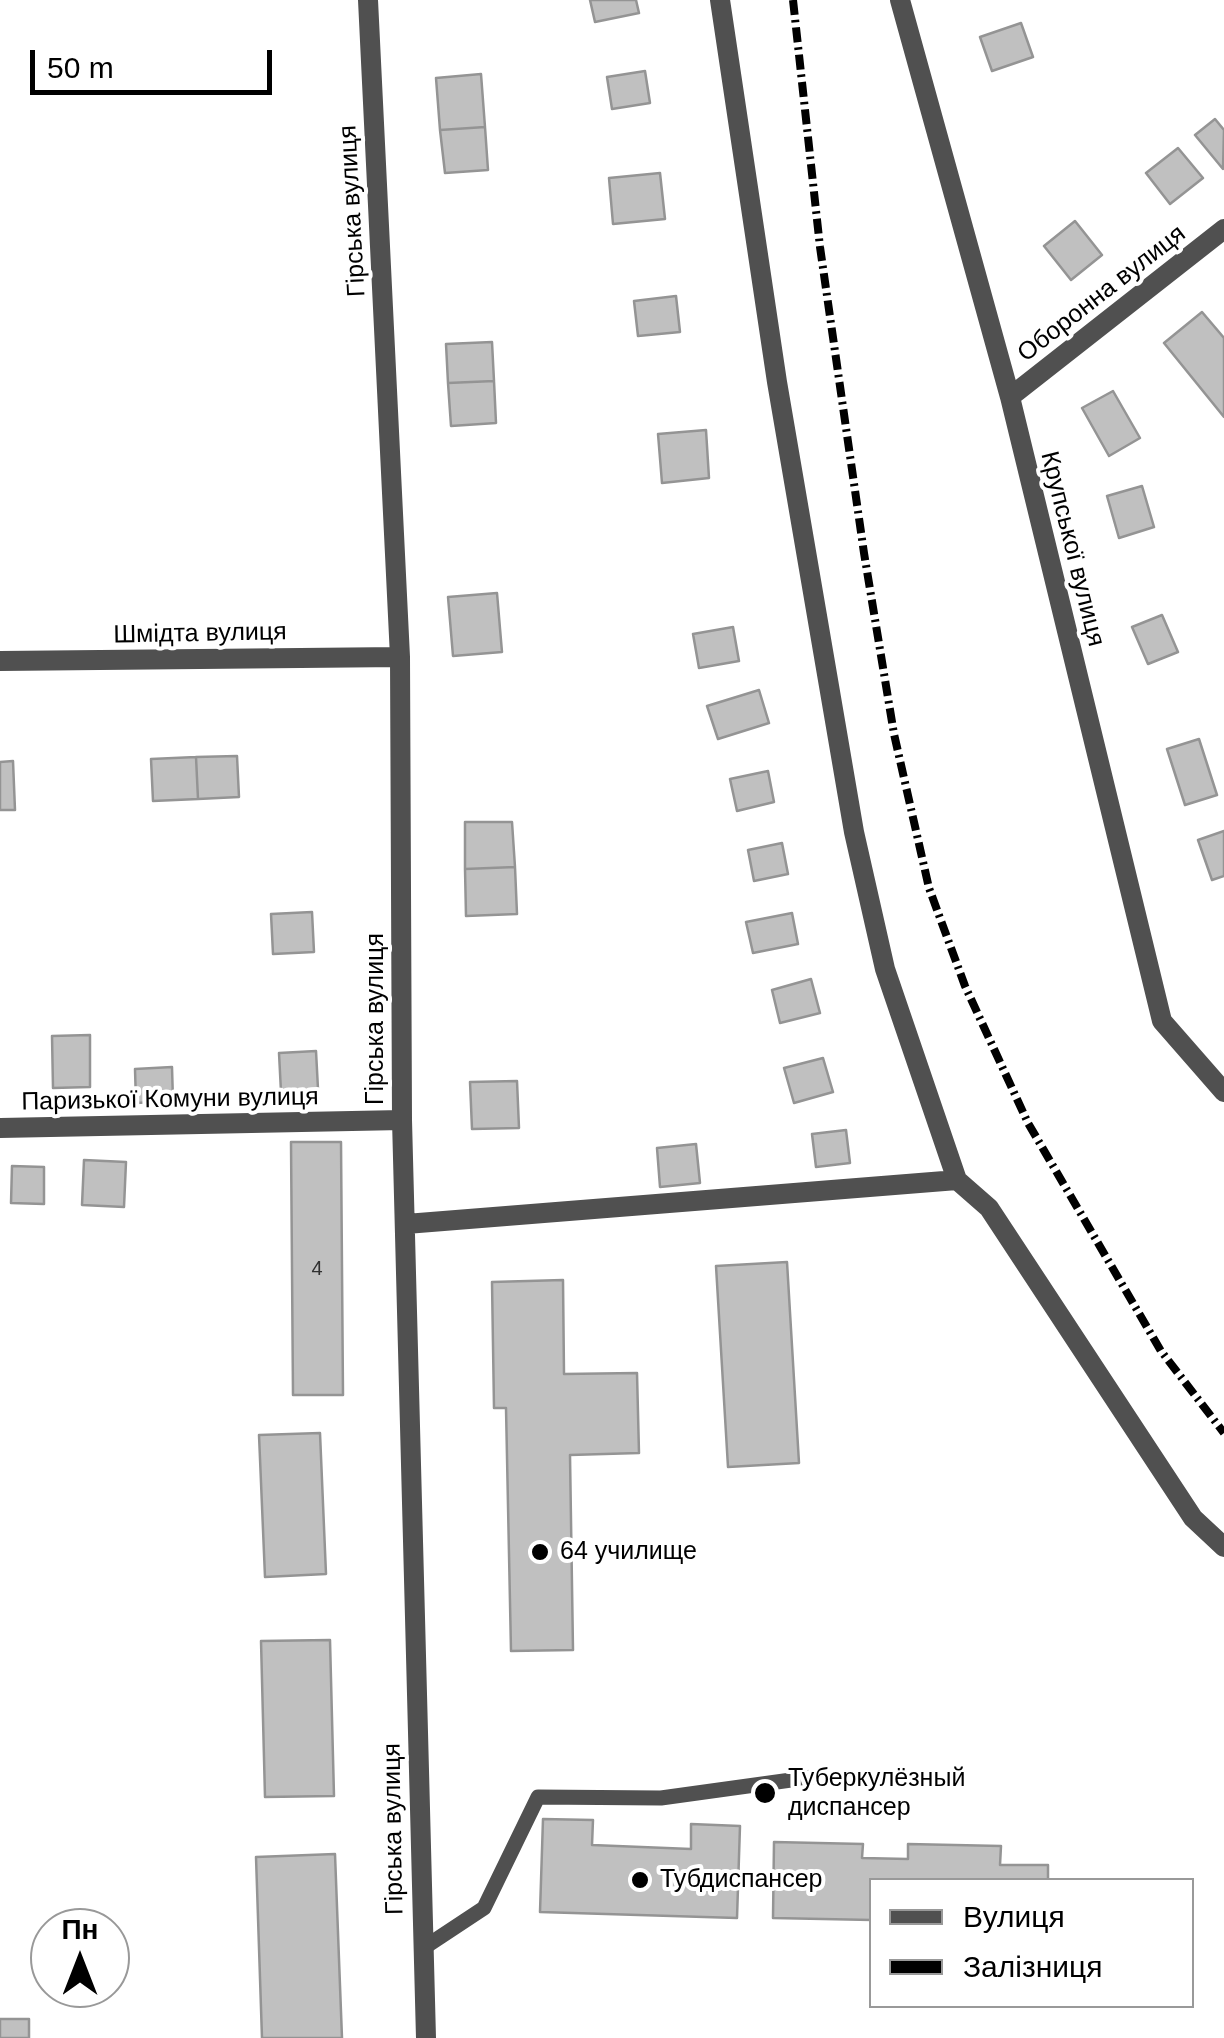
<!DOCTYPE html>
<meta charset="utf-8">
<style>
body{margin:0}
#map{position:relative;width:1224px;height:2038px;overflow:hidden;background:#fff;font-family:Arial,sans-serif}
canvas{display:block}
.legend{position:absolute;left:869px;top:1878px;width:325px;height:130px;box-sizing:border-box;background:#fff;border:2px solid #999;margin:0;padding:12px 18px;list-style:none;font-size:30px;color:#000}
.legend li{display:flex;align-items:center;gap:20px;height:50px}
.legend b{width:50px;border:2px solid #999}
.north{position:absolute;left:30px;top:1908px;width:100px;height:100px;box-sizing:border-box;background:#fff;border:2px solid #999;border-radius:50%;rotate:0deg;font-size:28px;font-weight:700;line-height:40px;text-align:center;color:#000}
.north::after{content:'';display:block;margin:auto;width:35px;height:45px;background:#000;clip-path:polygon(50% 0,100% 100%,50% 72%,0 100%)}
.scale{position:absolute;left:30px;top:50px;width:242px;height:45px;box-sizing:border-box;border:5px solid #000;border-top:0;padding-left:12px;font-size:30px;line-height:35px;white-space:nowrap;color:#000;-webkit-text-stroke:8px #fff;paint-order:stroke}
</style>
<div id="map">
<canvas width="1224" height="2038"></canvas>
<ul class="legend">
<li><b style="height:12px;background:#505050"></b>Вулиця</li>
<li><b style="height:12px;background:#000"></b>Залізниця</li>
</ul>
<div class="north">Пн</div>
<div class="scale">50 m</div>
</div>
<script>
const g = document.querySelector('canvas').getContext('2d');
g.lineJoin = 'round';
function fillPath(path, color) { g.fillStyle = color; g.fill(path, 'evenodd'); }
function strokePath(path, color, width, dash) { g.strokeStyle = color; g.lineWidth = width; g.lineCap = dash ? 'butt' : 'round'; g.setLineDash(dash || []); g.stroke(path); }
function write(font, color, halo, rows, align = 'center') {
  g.font = font + ' Arial,sans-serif'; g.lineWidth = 8; g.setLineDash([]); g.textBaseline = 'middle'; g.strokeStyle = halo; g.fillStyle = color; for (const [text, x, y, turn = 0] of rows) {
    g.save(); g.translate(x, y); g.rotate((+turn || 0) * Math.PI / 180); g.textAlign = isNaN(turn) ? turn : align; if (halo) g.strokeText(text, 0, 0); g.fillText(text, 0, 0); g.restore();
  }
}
const building = new Path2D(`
 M590 0H636L639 13 595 22Z
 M1021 23 1033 57 992 71 980 37Z
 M645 71 650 103 612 109 607 77Z
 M481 74 485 127 440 130 436 78Z
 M1215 119 1224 130 1223 169 1195 135Z
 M485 127 488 170 445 173 440 130Z
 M1178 148 1203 178 1170 204 1146 173Z
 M660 173 665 219 613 224 609 178Z
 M1075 221 1102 255 1071 280 1044 246Z
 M676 296 680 332 638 336 634 301Z
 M1202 312 1224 338V417L1164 343Z
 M492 342 494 381 448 383 446 344Z
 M494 381 496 423 451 426 448 383Z
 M1113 391 1140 438 1109 456 1082 408Z
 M706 430 709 478 662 483 658 434Z
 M1142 486 1154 527 1119 538 1107 496Z
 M497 593 502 652 453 656 448 597Z
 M1162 615 1178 652 1148 664 1132 627Z
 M733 627 739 661 699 668 693 634Z
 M759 690 769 723 718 739 707 706Z
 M1199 739 1217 795 1185 805 1167 749Z
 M237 756 239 797 198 799 196 757Z
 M196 757 198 799 153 801 151 759Z
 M13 761 15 810H0V762Z
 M768 771 774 802 737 811 730 779Z
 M465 822H512L515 867 465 869Z
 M1224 831V876L1212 880 1198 840Z
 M782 843 788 874 754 881 748 850Z
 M515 867 517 914 466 916 465 869Z
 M312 912 314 952 273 954 271 914Z
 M792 913 798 944 753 953 746 922Z
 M811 979 820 1013 780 1023 772 990Z
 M90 1035V1087L53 1088 52 1036Z
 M316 1051 318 1089 281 1092 279 1053Z
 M823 1058 833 1092 794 1103 784 1068Z
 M172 1067 173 1101 136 1103 135 1069Z
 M517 1081 519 1128 472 1129 470 1082Z
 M846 1130 850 1163 816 1167 812 1134Z
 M291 1142H341L343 1395H293Z
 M696 1144 700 1183 660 1187 657 1148Z
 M84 1160 126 1162 124 1207 82 1205Z
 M12 1166 44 1167V1204L11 1203Z
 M787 1262 799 1463 728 1467 716 1266Z
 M563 1280 564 1374 637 1373 639 1453 570 1455 573 1650 511 1651 506 1408H494L492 1282Z
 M320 1433 326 1574 265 1577 259 1435Z
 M330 1640 334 1796 265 1797 261 1641Z
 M543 1819 593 1820 592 1845 691 1849V1824L740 1826 737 1918 540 1912Z
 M774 1842 863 1844 862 1858 908 1859V1844L1001 1846 1000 1865H1048V1880H872V1920L773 1918Z
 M335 1854 342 2038H262L256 1857Z
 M0 2019H29V2038H0Z`);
fillPath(building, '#c0c0c0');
strokePath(building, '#949494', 2.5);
strokePath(new Path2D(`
 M422 1949 484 1908 538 1797 661 1798 820 1776`), '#505050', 15);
strokePath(new Path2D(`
 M368 0 400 657 402 1120 426 2038
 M720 0 777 382 854 832 885 969 957 1180 989 1208 1193 1518 1224 1547
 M900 0 1010 397 1162 1021 1224 1092
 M1010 397 1224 229
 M0 661 400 657
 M0 1128 402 1120
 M406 1224 957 1180`), '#505050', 20);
strokePath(new Path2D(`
 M793 0 820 247 864 553 894 734 929 888 965 986 1028 1123 1161 1351 1224 1433`), '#000', 8, [15, 5, 2.5, 5]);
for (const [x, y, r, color] of [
 [540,1552,10,"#000"],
 [765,1793,12,"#000"],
 [640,1880,10,"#000"]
]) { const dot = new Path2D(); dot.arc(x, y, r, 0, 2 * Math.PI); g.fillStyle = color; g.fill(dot); strokePath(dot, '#fff', 4); }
write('20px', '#303030', null, [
 ["4",317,1269]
]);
write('25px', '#000', '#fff', [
 ["Гірська вулиця",353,211,-93],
 ["Оборонна вулиця",1102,294,-38],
 ["Крупської вулиця",1072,549,76],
 ["Шмідта вулиця",200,634,-1],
 ["Гірська вулиця",376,1019,-90],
 ["Паризької Комуни вулиця",170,1100,-1],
 ["Гірська вулиця",394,1829,-91]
]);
write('25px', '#000', '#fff', [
 ["64 училище",560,1552],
 ["Туберкулёзный",788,1779],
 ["диспансер",788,1808],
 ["Тубдиспансер",660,1880]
], 'left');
</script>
